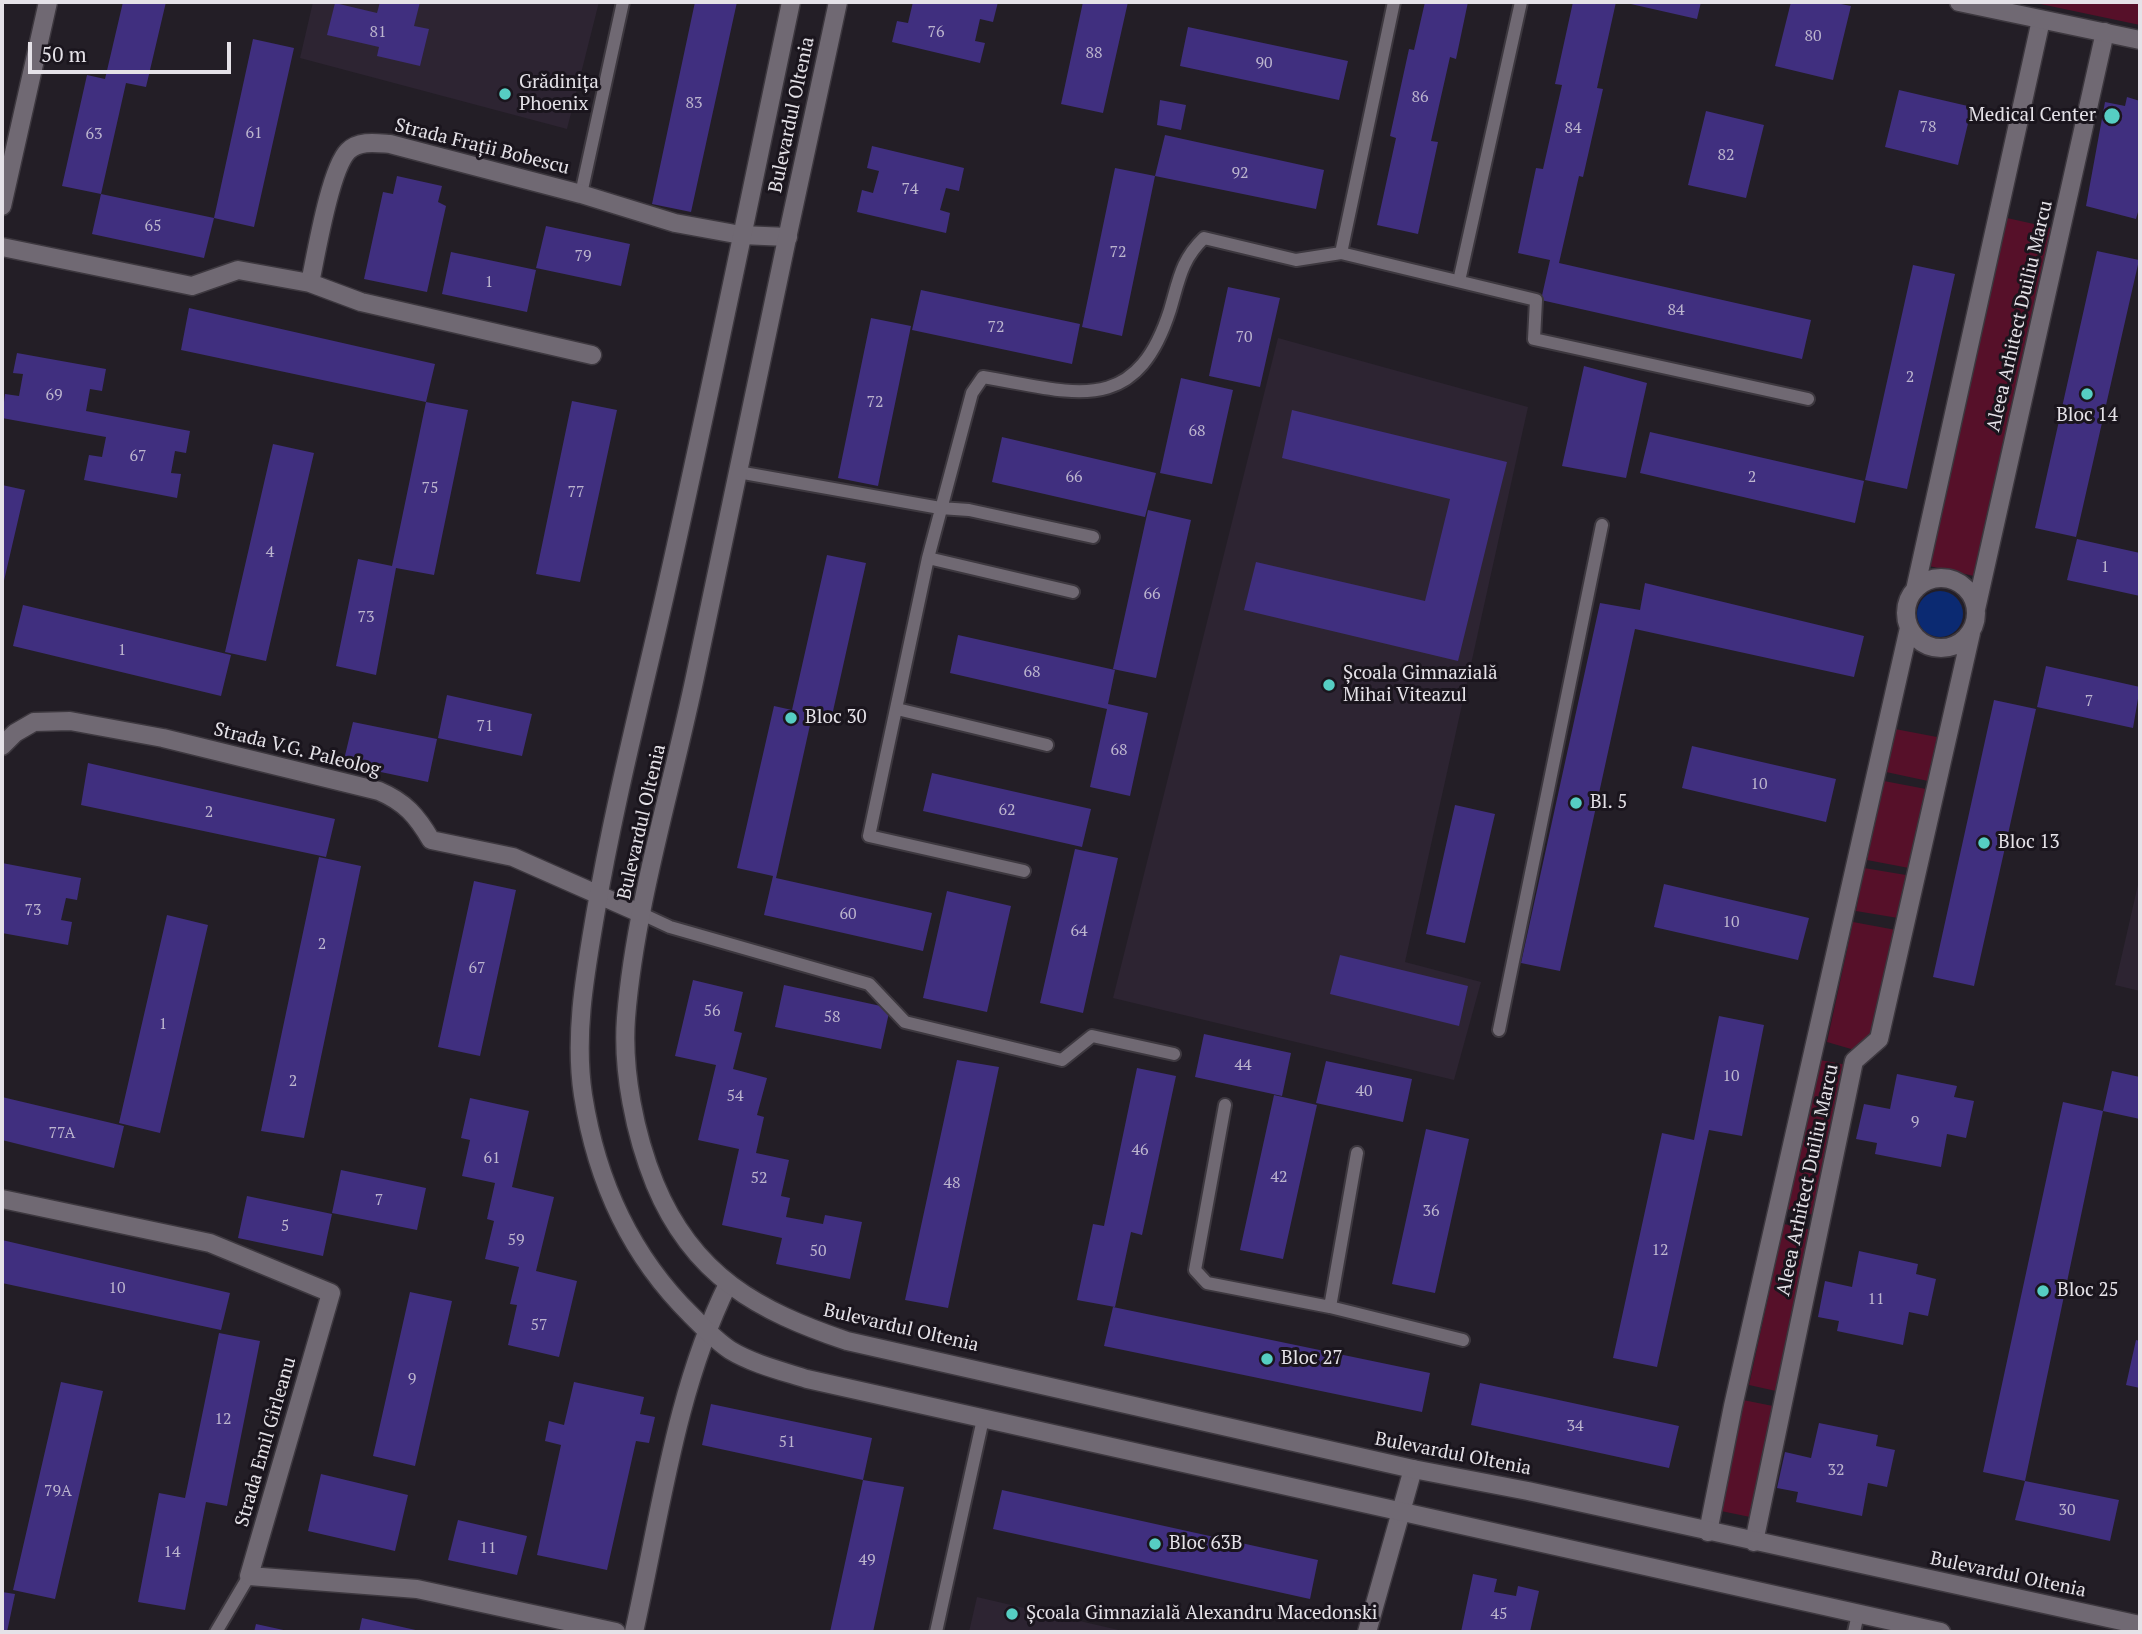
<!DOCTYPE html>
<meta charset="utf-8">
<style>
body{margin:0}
#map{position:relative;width:2142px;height:1634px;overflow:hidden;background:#231e26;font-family:"PT Serif",serif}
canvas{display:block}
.frame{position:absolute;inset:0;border:4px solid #e5e2e8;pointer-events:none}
.scale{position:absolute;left:28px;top:42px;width:203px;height:32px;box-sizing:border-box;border:4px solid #e5e2e8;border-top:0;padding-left:9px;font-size:21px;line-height:24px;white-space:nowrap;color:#e5e2e8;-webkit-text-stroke:5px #1a151d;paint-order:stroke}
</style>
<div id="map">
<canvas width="2142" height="1634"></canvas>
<div class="frame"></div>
<div class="scale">50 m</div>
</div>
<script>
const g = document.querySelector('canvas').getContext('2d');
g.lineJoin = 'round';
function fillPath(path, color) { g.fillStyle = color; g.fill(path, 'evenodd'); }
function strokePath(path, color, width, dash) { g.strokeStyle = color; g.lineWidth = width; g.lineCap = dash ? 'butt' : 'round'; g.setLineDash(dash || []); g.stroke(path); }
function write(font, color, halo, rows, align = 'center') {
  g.font = font + ' "PT Serif",serif'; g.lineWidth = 6; g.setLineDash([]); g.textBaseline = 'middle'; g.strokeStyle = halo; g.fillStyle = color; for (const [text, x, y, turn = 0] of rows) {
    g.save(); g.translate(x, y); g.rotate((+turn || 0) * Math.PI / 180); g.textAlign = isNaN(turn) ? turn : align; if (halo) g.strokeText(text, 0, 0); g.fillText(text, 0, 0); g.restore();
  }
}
fillPath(new Path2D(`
 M313 2H599L567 129 300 58Z
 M1278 338 1528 407 1405 962 1481 982 1454 1080 1113 998Z
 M2140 876V991L2115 985Z
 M977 1597 1127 1632H969Z`), '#2d2432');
fillPath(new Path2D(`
 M2031 2H2140V25Z
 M2007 218 2052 228 1974 576 1929 566Z
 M1895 729 1937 737 1928 781 1886 772Z
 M1884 781 1926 789 1909 868 1867 860Z
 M1864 868 1906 875 1898 918 1856 911Z
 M1853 922 1896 930 1874 1036 1858 1051 1827 1042Z
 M1820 1060 1847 1065 1814 1215 1787 1209Z
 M1784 1224 1812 1230 1776 1391 1749 1385Z
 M1743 1400 1773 1406 1750 1517 1721 1511Z`), '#561029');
fillPath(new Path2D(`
 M1917 614a23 23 0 1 1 46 0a23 23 0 1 1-46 0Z`), '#0b2a72');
fillPath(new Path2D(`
 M123 2H166L146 87 126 83 101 194 62 186 87 75 105 79Z
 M380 2H420L414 26 429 29 420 66 377 56 379 47 327 35 335 3 377 13Z
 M695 2H737L691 212 652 204Z
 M913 2H998L993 22 980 19 975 41 985 43 980 63 892 42 897 21 908 23Z
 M1083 2H1128L1103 113 1061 104Z
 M1425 2H1468L1456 59 1450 57 1431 141 1438 142 1418 234 1377 225 1396 138 1390 136 1409 49 1414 50Z
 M1573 2H1616L1597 88 1603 89 1583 177 1579 176 1559 263 1811 320 1802 359 1541 300 1550 260 1518 253 1536 168 1543 169 1562 85 1555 84Z
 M1622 2H1701L1697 19Z
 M1791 2H1831L1851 6 1833 80 1775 66Z
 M1188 27 1348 61 1339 100 1180 66Z
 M253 39 294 48 254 227 214 218Z
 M1899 90 1972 107 1958 165 1885 147Z
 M2127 97 2140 101V205L2136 219 2086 206 2105 102 2125 106Z
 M1160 100 1186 105 1181 130 1157 125Z
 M1706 111 1764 125 1746 198 1688 185Z
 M1165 135 1324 170 1316 209 1155 176 1122 336 1082 327 1115 168 1155 176Z
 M872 146 964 168 959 191 946 188 940 210 950 213 946 233 857 212 862 190 873 193 879 171 867 168Z
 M397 176 442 186 438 202 446 206 427 292 364 279 383 192 393 194Z
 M101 194 214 218 204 258 92 234Z
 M546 226 630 244 621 286 536 268Z
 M2097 251 2139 260 2076 537 2035 528Z
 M451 252 536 270 527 312 442 294Z
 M1913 265 1955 274 1907 489 1865 480Z
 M1228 287 1280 298 1260 387 1209 376Z
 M921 290 1080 324 1072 364 912 330Z
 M189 308 435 364 426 402 468 410 434 575 396 568 376 675 336 666 358 559 392 566 426 402 181 350Z
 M871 318 911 326 878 486 838 478Z
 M17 353 106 369 102 391 90 389 86 411 190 431 186 453 175 451 171 473 181 474 177 498 84 480 89 455 102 457 106 437 2 418 5 394 19 396 23 374 13 373Z
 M1584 366 1647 383 1626 478 1562 466Z
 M1181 378 1233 390 1212 484 1160 473Z
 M572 401 617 410 580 582 536 574Z
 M1292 410 1507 462 1458 661 1244 610 1256 562 1425 601 1450 499 1282 458Z
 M1650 432 1864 481 1855 523 1640 473Z
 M1002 437 1156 473 1145 517 992 482Z
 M273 444 314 453 266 661 225 652Z
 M2 485 25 490 3 585H2Z
 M1148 510 1191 520 1156 678 1113 669Z
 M2077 539 2140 553V596L2067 580Z
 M827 555 866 563 831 720 812 716 776 878 932 913 923 951 764 915 773 876 737 868 774 706 792 710Z
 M1645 583 1864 636 1854 677 1635 629 1560 971 1521 963 1600 603 1640 610Z
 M23 605 231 655 221 696 13 646Z
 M958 635 1115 670 1108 704 1148 713 1130 796 1090 787 1107 709 950 673Z
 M2046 666 2140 687 2133 728 2037 707Z
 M447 695 532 714 522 756 438 738Z
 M1994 700 2036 709 1974 986 1933 977Z
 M353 722 437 739 428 782 343 764Z
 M1692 746 1836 779 1826 822 1682 788Z
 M88 763 335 819 326 857 81 805Z
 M932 773 1091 809 1082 847 923 811Z
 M1455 805 1495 814 1465 943 1426 934Z
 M1075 849 1118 858 1083 1013 1040 1003Z
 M319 857 361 866 304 1138 261 1131Z
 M2 863 81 878 77 900 66 898 61 920 72 922 68 945 2 933Z
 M474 881 516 890 480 1056 438 1047Z
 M1664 884 1809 918 1798 960 1654 927Z
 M947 891 1011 906 987 1012 923 998Z
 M167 915 208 925 160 1133 119 1123Z
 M1340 955 1468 986 1459 1026 1330 994Z
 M693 980 743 992 734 1031 742 1033 733 1069 767 1078 757 1115 764 1117 756 1153 789 1160 781 1196 790 1198 786 1217 823 1224 825 1215 862 1222 850 1279 776 1264 782 1238 722 1225 739 1149 698 1140 716 1065 675 1056Z
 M784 985 890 1008 881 1049 775 1027Z
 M1719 1016 1764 1025 1742 1136 1709 1130 1657 1367 1613 1358 1662 1133 1694 1140Z
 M1204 1034 1291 1053 1282 1096 1195 1077Z
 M957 1060 999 1067 948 1308 905 1300Z
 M1326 1061 1412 1079 1403 1122 1316 1103Z
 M1137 1068 1176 1076 1142 1235 1131 1232 1115 1307 1077 1300 1093 1224 1104 1226Z
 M2112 1071 2140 1077V1119L2103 1111Z
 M1897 1074 1957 1086 1954 1097 1974 1101 1966 1138 1947 1134 1941 1167 1875 1154 1877 1143 1856 1139 1864 1104 1890 1109Z
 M1274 1095 1317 1105 1283 1259 1240 1250Z
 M2 1097 124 1126 114 1168 2 1140Z
 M470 1098 529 1111 512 1187 554 1197 536 1271 577 1281 559 1357 508 1345 517 1305 510 1304 519 1267 485 1259 494 1221 487 1219 495 1183 462 1176 470 1140 461 1138Z
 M2063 1102 2103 1111 2025 1481 1983 1472Z
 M1426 1129 1469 1139 1435 1293 1392 1284Z
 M341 1170 426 1188 417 1230 332 1213Z
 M247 1196 332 1214 323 1256 238 1238Z
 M2 1240 230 1293 221 1330 2 1283Z
 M1859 1251 1918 1264 1916 1274 1936 1279 1928 1316 1909 1312 1903 1345 1837 1331 1839 1321 1818 1317 1825 1281 1852 1287Z
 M410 1292 452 1301 415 1466 373 1456Z
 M1113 1307 1430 1373 1422 1412 1104 1346Z
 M219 1333 260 1341 227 1506 206 1502 185 1610 138 1602 159 1493 185 1498Z
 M2136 1340 2140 1341V1388L2126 1385Z
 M61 1382 103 1391 55 1599 13 1590Z
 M574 1382 644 1397 640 1414 655 1417 649 1443 636 1441 607 1570 537 1555 561 1445 545 1441 549 1421 564 1425Z
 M1480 1383 1679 1426 1669 1468 1471 1425Z
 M711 1404 872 1438 863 1480 702 1445Z
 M1819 1423 1878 1435 1876 1446 1895 1450 1887 1487 1868 1483 1862 1516 1796 1502 1798 1492 1777 1488 1785 1452 1811 1458Z
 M321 1474 408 1495 395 1551 308 1531Z
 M863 1480 904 1487 873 1632H830Z
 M2025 1481 2119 1500 2110 1541 2015 1520Z
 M1002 1490 1318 1560 1310 1599 993 1529Z
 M458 1520 527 1536 517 1575 448 1560Z
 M1473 1574 1497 1579 1494 1592 1516 1596 1518 1586 1539 1591 1530 1632H1461Z
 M2 1592 15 1594 7 1632H2Z
 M362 1618 420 1631V1632H359Z
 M256 1624 288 1631V1632H254Z`), '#402f7f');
const service = new Path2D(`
 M581 194 623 2
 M1341 253 1394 2
 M1459 281 1521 2
 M738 472 940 508 969 510 1093 537
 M928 558 1073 592
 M897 709 1047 745
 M1024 871 869 836 928 558 972 393 983 377C1073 392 1135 419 1170 310 1179 280 1181 260 1204 238L1296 260 1341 253 1536 300 1534 339 1808 399
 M642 914 670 927 869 984 905 1022 1062 1060 1092 1036 1174 1054
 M1499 1030 1602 525
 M1225 1105 1195 1270 1207 1283 1330 1307 1463 1340
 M1330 1307 1357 1153
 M216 1632 249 1576
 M936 1632 983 1419
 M1854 1632 1858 1614`);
const pedestrian = new Path2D(`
 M1906 613a35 35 0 1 1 70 0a35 35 0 1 1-70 0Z
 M1915 590 2041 20
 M1976 609 2105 32
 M1708 1532 1733 1406 1909 628
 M1754 1542 1854 1061 1879 1039 1971 633`);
const minor = new Path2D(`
 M2 206 48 2
 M2 247 192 286 238 270 310 283 361 302 592 355
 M310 283C316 255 330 169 348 151 359 140 377 143 390 144L581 194 675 223 741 235 788 237
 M2 746 15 733 34 722 70 721 163 738 379 791C405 802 417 816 431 840L513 857 642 914
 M2 1199 210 1243 331 1293 249 1576 417 1589 616 1632
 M634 1632C660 1517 675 1391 728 1284
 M1367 1632 1413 1469`);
const tertiary = new Path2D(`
 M791 2C749 201 709 400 664 599 640 704 613 809 595 916 585 975 574 1035 583 1095 596 1178 630 1255 691 1315 703 1327 715 1340 730 1350 753 1364 782 1371 807 1379L1941 1632
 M838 2C789 225 743 448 696 672 673 784 635 904 626 1018 622 1071 635 1135 655 1184 693 1276 758 1311 847 1341L1413 1469 1528 1491 2140 1625
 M1959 2 2140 40`);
strokePath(service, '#3d383f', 16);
strokePath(pedestrian, '#3d383f', 21);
strokePath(minor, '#3d383f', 21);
strokePath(tertiary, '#3d383f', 21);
strokePath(service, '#706973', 12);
strokePath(pedestrian, '#706973', 18);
strokePath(minor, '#706973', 18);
strokePath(tertiary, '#706973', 18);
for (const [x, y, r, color] of [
 [505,94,7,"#56cec3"],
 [2112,116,9,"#56cec3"],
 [2087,394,7,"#56cec3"],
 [1329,685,7,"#56cec3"],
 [791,718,7,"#56cec3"],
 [1576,803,7,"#56cec3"],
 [1984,843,7,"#56cec3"],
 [2043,1291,7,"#56cec3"],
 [1267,1359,7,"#56cec3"],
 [1155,1544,7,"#56cec3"],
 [1012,1614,7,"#56cec3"]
]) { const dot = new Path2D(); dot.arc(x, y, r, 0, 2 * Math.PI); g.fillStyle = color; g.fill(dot); strokePath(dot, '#1a151d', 2.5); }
write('16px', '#bcb5ce', null, [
 ["81",378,32],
 ["76",936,32],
 ["80",1813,36],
 ["88",1094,53],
 ["90",1264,63],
 ["86",1420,97],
 ["83",694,103],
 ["78",1928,127],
 ["84",1573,128],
 ["61",254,133],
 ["63",94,134],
 ["82",1726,155],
 ["92",1240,173],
 ["74",910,189],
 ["65",153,226],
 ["72",1118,252],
 ["79",583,256],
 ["1",489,282],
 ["84",1676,310],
 ["72",996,327],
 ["70",1244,337],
 ["2",1910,377],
 ["69",54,395],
 ["72",875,402],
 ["68",1197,431],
 ["67",138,456],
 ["66",1074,477],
 ["2",1752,477],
 ["75",430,488],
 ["77",576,492],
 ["4",270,552],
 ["1",2105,567],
 ["66",1152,594],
 ["73",366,617],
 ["1",122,650],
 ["68",1032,672],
 ["7",2089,701],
 ["71",485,726],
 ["68",1119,750],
 ["10",1759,784],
 ["62",1007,810],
 ["2",209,812],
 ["73",33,910],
 ["60",848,914],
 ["10",1731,922],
 ["64",1079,931],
 ["2",322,944],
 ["67",477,968],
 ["56",712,1011],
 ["58",832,1017],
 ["1",163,1024],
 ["44",1243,1065],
 ["10",1731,1076],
 ["2",293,1081],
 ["40",1364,1091],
 ["54",735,1096],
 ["9",1915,1122],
 ["77A",62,1133],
 ["46",1140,1150],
 ["61",492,1158],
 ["42",1279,1177],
 ["52",759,1178],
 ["48",952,1183],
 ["7",379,1200],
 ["36",1431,1211],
 ["5",285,1226],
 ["59",516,1240],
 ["12",1660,1250],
 ["50",818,1251],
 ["10",117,1288],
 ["11",1876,1299],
 ["57",539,1325],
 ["9",412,1379],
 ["12",223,1419],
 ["34",1575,1426],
 ["51",787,1442],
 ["32",1836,1470],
 ["79A",58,1491],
 ["30",2067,1510],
 ["11",488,1548],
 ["14",172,1552],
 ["49",867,1560],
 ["45",1499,1614]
]);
write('19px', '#e5e2e8', '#1a151d', [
 ["Grădinița",519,83],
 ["Phoenix",519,105],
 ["Medical Center",2096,116,"right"],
 ["Bloc 14",2087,416,"center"],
 ["Școala Gimnazială",1343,674],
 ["Mihai Viteazul",1343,696],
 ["Bloc 30",805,718],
 ["Bl. 5",1590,803],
 ["Bloc 13",1998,843],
 ["Bloc 25",2057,1291],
 ["Bloc 27",1281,1359],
 ["Bloc 63B",1169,1544],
 ["Școala Gimnazială Alexandru Macedonski",1026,1614]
], 'left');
write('19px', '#e5e2e8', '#1a151d', [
 ["Bulevardul Oltenia",792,115,-78],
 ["Strada Frații Bobescu",482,147,14],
 ["Aleea Arhitect Duiliu Marcu",2020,316,-77],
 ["Strada V.G. Paleolog",297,750,14],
 ["Bulevardul Oltenia",642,822,-77],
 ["Aleea Arhitect Duiliu Marcu",1808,1180,-78],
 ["Bulevardul Oltenia",901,1328,13],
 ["Strada Emil Gîrleanu",266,1442,-74],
 ["Bulevardul Oltenia",1453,1454,11],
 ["Bulevardul Oltenia",2008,1575,12]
]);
</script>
